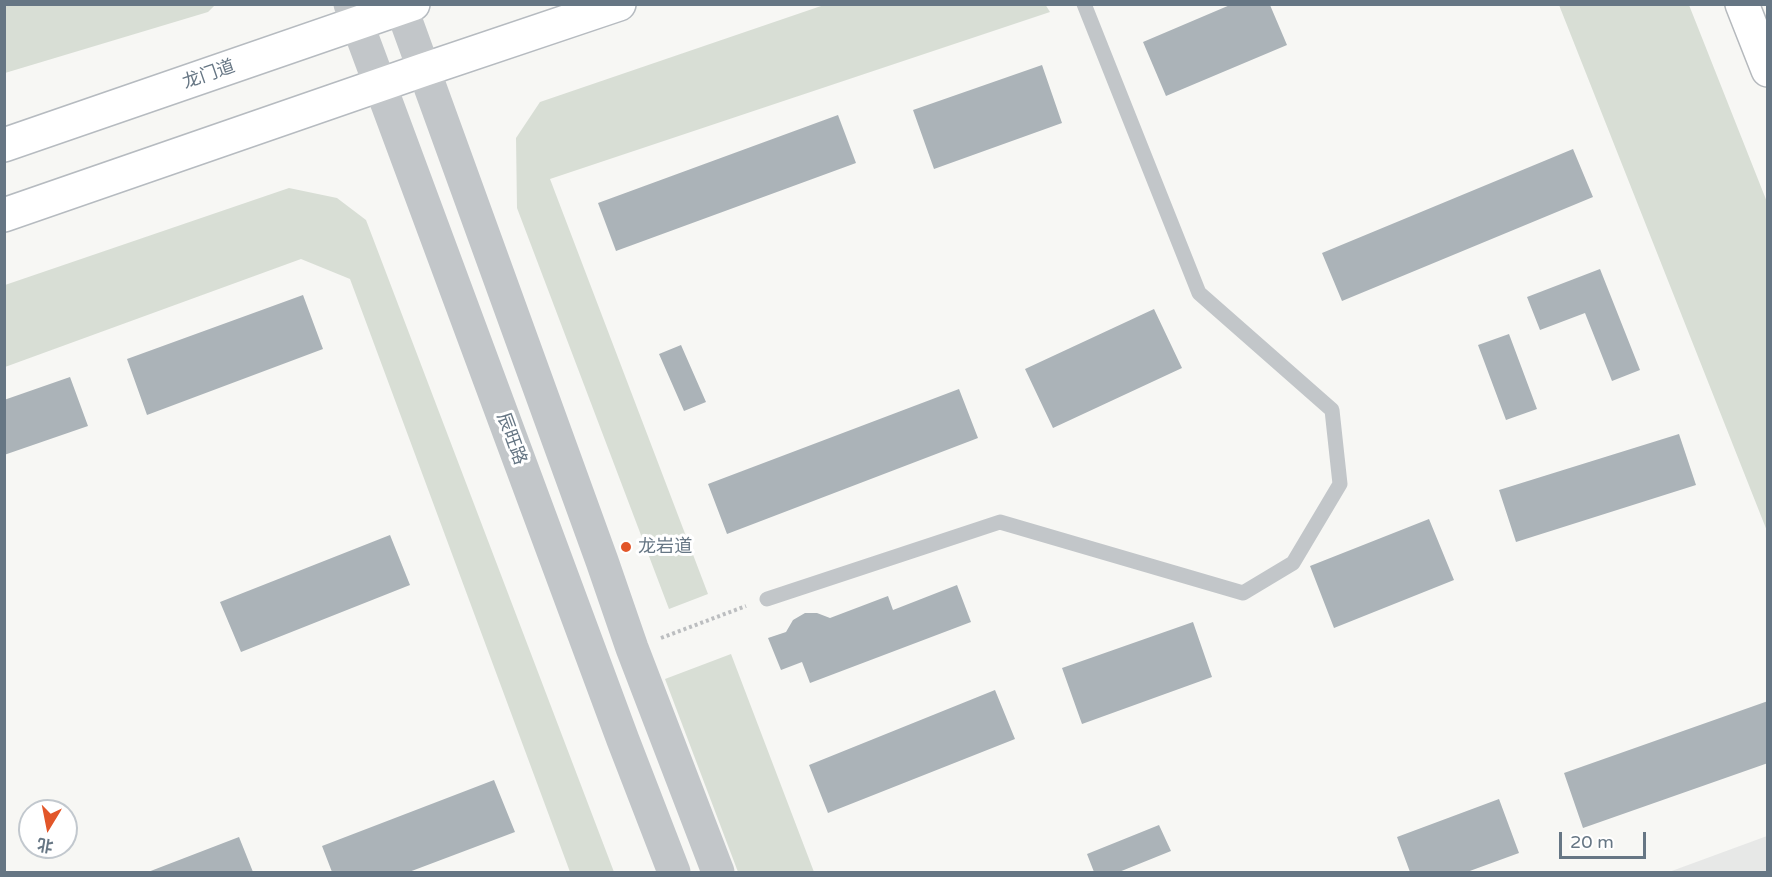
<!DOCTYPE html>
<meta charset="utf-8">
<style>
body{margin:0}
#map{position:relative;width:1772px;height:877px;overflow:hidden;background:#f7f7f4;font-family:"Varela Round","Noto Sans SC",sans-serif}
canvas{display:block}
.frame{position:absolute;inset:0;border:6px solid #667684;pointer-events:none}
.north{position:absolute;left:18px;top:799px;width:60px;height:60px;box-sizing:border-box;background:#fff;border:2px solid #c2c8ce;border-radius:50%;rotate:190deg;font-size:16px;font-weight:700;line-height:24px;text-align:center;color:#667684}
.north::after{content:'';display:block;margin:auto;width:21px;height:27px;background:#e25629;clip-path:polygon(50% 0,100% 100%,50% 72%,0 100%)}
.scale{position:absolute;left:1559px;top:832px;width:87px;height:27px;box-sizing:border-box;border:3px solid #667684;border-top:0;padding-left:8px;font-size:18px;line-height:21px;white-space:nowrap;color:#667684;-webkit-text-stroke:4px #fff;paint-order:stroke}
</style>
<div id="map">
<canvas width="1772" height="877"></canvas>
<div class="frame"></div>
<div class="north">北</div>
<div class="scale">20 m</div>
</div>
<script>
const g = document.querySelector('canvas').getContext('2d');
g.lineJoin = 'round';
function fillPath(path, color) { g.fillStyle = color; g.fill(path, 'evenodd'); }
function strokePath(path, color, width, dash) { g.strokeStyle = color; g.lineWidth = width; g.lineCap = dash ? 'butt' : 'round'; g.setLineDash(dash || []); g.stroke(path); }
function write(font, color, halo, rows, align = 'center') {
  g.font = font + ' "Varela Round","Noto Sans SC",sans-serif'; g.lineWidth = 6; g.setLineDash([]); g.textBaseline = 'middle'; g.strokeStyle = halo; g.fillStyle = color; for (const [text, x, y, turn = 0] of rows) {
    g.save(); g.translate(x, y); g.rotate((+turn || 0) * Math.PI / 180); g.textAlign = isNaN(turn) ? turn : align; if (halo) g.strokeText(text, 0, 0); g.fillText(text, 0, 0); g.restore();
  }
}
fillPath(new Path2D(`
 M1767 836V872H1669Z`), '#e7e8e7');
fillPath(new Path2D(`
 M5 4H215V5L208 12 5 73Z
 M1045 4 1050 12 550 179 708 594 669 609 517 208 516 138 540 102 824 5Z
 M1559 5H1689L1767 202V531Z
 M289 188 337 198 366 220 614 872H570L350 279 301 259 5 367V285Z
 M731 654 814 872H738L665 679Z`), '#d8ded5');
fillPath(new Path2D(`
 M1230 5H1270L1287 45 1166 96 1143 42Z
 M1042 65 1062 123 934 169 913 110Z
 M838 115 856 163 616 251 598 203Z
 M1573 149 1593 197 1342 301 1322 253Z
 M1600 269 1640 370 1612 381 1585 313 1540 330 1527 297Z
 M303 295 323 349 147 415 127 359Z
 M1154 309 1182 368 1053 428 1025 369Z
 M1509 334 1537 409 1506 420 1478 345Z
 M681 345 706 402 684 411 659 354Z
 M70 377 88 426 4 455V400Z
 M959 389 978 438 727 534 708 484Z
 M1679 434 1696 485 1516 542 1499 490Z
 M1429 519 1454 580 1334 628 1310 566Z
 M390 535 410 585 241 652 220 602Z
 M957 585 971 622 810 683 802 662 781 670 768 638 786 632 793 620 805 613H817L830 618 888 596 893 610Z
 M1193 622 1212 677 1082 724 1062 668Z
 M995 690 1015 739 828 813 809 765Z
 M1768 701V763L1583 828 1564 773Z
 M494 780 515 832 409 872H332L322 846Z
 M1499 799 1519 853 1467 872H1410L1397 837Z
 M1159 825 1171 851 1119 872H1094L1087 854Z
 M239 837 253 872H148Z`), '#abb3b8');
const secondary = new Path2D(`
 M4 145 413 4
 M4 215 423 70 619 4`);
const primary = new Path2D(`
 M1742 4 1768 70`);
strokePath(secondary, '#b6bbc0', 36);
strokePath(primary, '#b5b9bd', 36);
strokePath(new Path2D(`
 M661 638 746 606`), '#bcbec0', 4, [3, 3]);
strokePath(new Path2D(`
 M767 599 1000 522 1243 593 1293 563 1340 484 1332 410 1199 293 1084 4`), '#c2c6c9', 15);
strokePath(new Path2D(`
 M350 4 623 740 674 872
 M400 4 602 561 632 648 718 872`), '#c2c6c9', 33);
strokePath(secondary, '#fff', 33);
strokePath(primary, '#fff', 33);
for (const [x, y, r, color] of [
 [626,547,6,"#e25629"]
]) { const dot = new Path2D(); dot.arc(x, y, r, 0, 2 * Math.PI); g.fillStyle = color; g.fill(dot); strokePath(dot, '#fff', 2); }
write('18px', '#667684', '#fff', [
 ["龙门道",209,75,-19],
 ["辰旺路",511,439,70]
]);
write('18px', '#667684', '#fff', [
 ["龙岩道",638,547]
], 'left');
</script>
